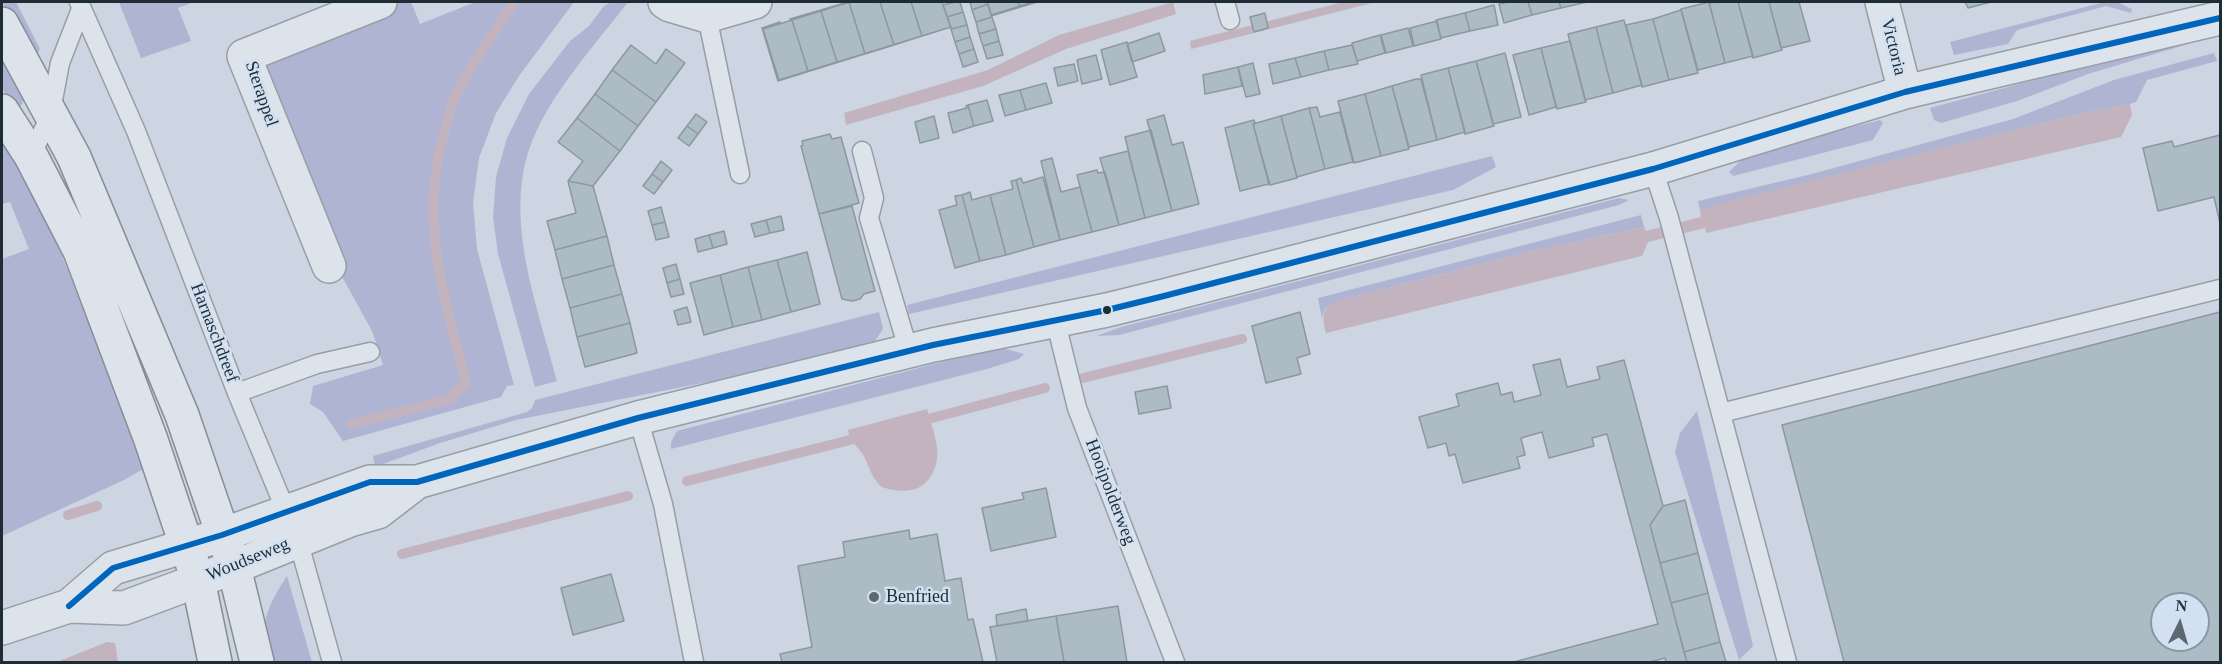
<!DOCTYPE html>
<style>
body{margin:0}
#map{position:relative;width:2222px;height:664px;overflow:hidden;background:#ccd5e1;font-family:"Times New Roman",serif}
canvas{display:block}
.frame{position:absolute;inset:0;border:3px solid #1e2d34;pointer-events:none}
.north{position:absolute;left:2150px;top:592px;width:60px;height:60px;box-sizing:border-box;background:#d2e0f2;border:2px solid #8a98a6;border-radius:50%;rotate:5deg;font-size:16px;font-weight:700;line-height:24px;text-align:center;color:#1e2d34}
.north::after{content:'';display:block;margin:auto;width:21px;height:27px;background:#5b6871;clip-path:polygon(50% 0,100% 100%,50% 72%,0 100%)}
</style>
<div id="map">
<canvas width="2222" height="664"></canvas>
<div class="frame"></div>
<div class="north">N</div>
</div>
<script>
const g = document.querySelector('canvas').getContext('2d');
g.lineJoin = 'round';
function fillPath(path, color) { g.fillStyle = color; g.fill(path, 'evenodd'); }
function strokePath(path, color, width, dash) { g.strokeStyle = color; g.lineWidth = width; g.lineCap = dash ? 'butt' : 'round'; g.setLineDash(dash || []); g.stroke(path); }
function write(font, color, halo, rows, align = 'center') {
  g.font = font + ' "Times New Roman",serif'; g.lineWidth = 5; g.setLineDash([]); g.textBaseline = 'middle'; g.strokeStyle = halo; g.fillStyle = color; for (const [text, x, y, turn = 0] of rows) {
    g.save(); g.translate(x, y); g.rotate((+turn || 0) * Math.PI / 180); g.textAlign = isNaN(turn) ? turn : align; if (halo) g.strokeText(text, 0, 0); g.fillText(text, 0, 0); g.restore();
  }
}
fillPath(new Path2D(`
 M2 2H16L40 49 35 57Z
 M119 2H194L178 8 191 41 141 58Z
 M400 2H411L420 24 475 2H574L519 76 496 113 479 158 473 203 477 249 514 385 507 386 501 397 343 441 323 412 310 404 313 386 383 365 373 333 338 269 256 61Z
 M611 2H628C598 41 556 88 536 132 499 211 537 303 557 381L535 387 498 254 493 218 496 177 507 138 529 94 570 41 589 26 604 6Z
 M2117 2 2132 9 2131 13 2106 6 2017 30 2008 44 1954 55 1950 42 2101 3Z
 M2186 39 2188 44 2088 74 2017 101 1941 123 1934 120 1930 108Z
 M2 50 27 94 17 114 2 88Z
 M2214 53 2217 61 2147 80 2136 102 2130 104 2066 117 1700 210 1698 201 1812 174 2013 119 2114 80Z
 M1880 120 1883 123 1873 140 1733 176 1729 172 1739 162 1757 152Z
 M2 136 48 220 145 468 124 480 2 536V259L29 249 10 202 2 204Z
 M1492 156 1496 167 1453 190 909 314 907 305Z
 M1619 198 1629 200 1619 205 1119 335 1097 336 1121 327Z
 M1641 215 1644 227 1534 251 1337 301 1325 309 1322 318 1318 298Z
 M879 312 883 329 875 341 748 374 516 420 440 443 375 467 373 456 527 412 532 408 535 400Z
 M999 347 1024 354 1019 359 987 369 671 449V442L677 431Z
 M1697 411 1753 646 1739 660 1675 452 1680 433Z
 M287 576 312 662H266C259 626 267 606 287 576Z`), '#afb4d3');
fillPath(new Path2D(`
 M1173 2 1176 14 1066 49 983 86 846 125 844 113 988 70 1059 35Z
 M1343 2H1376L1191 49 1190 41Z
 M2130 104 2132 115 2121 137 1706 233 1705 228 1648 242 1642 256 1326 333C1322 318 1321 308 1337 301L1534 251 1644 227 1646 231 1701 217 1700 210 1726 202 2066 117Z
 M927 409C931 424 941 449 936 464 929 489 911 494 889 489 884 488 880 487 877 482 870 474 868 462 862 453 855 444 850 442 848 430Z
 M107 642 115 643 118 662H57Z`), '#c2b3bf');
strokePath(new Path2D(`
 M1083 378 1242 339
 M917 422 1045 388
 M352 424 450 399 466 383C444 295 417 216 446 126 449 116 451 104 456 95 472 63 495 32 514 2
 M687 481 862 437
 M68 515 97 506
 M402 554 628 496`), '#c2b3bf', 10);
const building = new Path2D(`
 M848 2H851L790 19Z
 M849 2 865 54 837 62 821 11Z
 M849 2H880L894 45 865 54Z
 M880 2H911L922 36 894 45Z
 M911 2H942L951 27 922 36Z
 M955 2H960L963 12 947 17 943 5Z
 M970 2H987L988 4 972 10Z
 M987 2H1018L1020 6 991 15Z
 M1018 2H1033L1020 6Z
 M1033 2H1037L991 16V15Z
 M1509 2H1528L1532 15 1504 23 1499 4Z
 M1528 2H1559L1561 8 1532 15Z
 M1559 2H1587L1561 8Z
 M1709 2 1725 63 1698 70 1681 9Z
 M1715 2H1738L1753 56 1725 63 1709 3Z
 M1738 2H1769L1782 50 1753 58Z
 M1769 2H1799L1810 41 1781 48Z
 M1965 2H1991L1968 8Z
 M988 4 992 17 976 22 972 10Z
 M1494 5 1498 25 1470 31 1465 13Z
 M1681 10 1698 73 1669 80 1653 19Z
 M821 11 837 62 808 71 792 20Z
 M963 12 967 25 951 29 947 17Z
 M1265 13 1268 28 1254 32 1250 17Z
 M1465 13 1470 31 1441 38 1436 20Z
 M992 17 996 29 979 34 976 22Z
 M1653 19 1669 80 1642 87 1626 25Z
 M792 20 808 71 779 80 763 29Z
 M1624 20 1642 85 1613 93 1596 27Z
 M1437 21 1441 39 1414 46 1410 28Z
 M780 22 763 29 779 80 951 27 778 81 762 28Z
 M967 25 970 37 955 42 951 29Z
 M1596 27 1613 93 1585 100 1568 34Z
 M1408 28 1413 46 1386 53 1381 35Z
 M996 29 999 41 983 46 979 34Z
 M1159 33 1165 51 1132 62 1127 44Z
 M1380 35 1385 53 1357 61 1352 43Z
 M970 37 974 49 959 54 955 42Z
 M999 41 1003 55 987 59 983 46Z
 M1570 41 1586 102 1557 109 1541 48Z
 M1127 42 1137 77 1110 85 1101 50Z
 M631 45 656 64 666 49 685 63 656 102 612 70Z
 M1352 45 1358 64 1329 70 1324 51Z
 M1541 48 1556 107 1529 115 1513 55Z
 M974 49 978 62 963 67 959 54Z
 M1324 51 1329 70 1301 77 1295 58Z
 M1505 53 1521 117 1493 124 1476 61Z
 M1096 55 1102 79 1082 84 1077 60Z
 M1295 58 1301 77 1273 84 1269 64Z
 M1476 61 1494 126 1465 134 1448 68Z
 M1253 63 1260 94 1246 97 1238 67Z
 M1074 64 1078 81 1058 86 1054 68Z
 M1238 67 1242 86 1205 94 1203 75Z
 M1448 68 1465 132 1437 140 1421 75Z
 M612 70 656 102 638 126 595 94Z
 M1416 79H1421L1437 140 1409 147 1392 86Z
 M1046 83 1052 103 1026 110 1020 90Z
 M1392 86 1409 149 1381 156 1365 94Z
 M1020 90 1026 110 1005 116 999 95Z
 M595 94 638 126 620 151 577 118Z
 M1365 94 1381 156 1354 163 1338 101Z
 M987 100 993 121 974 126 968 105Z
 M968 105 974 126 953 133 948 113 967 108 966 106Z
 M1317 107 1320 117 1340 112 1353 162 1325 169 1309 108Z
 M1309 108 1325 169 1297 177 1281 116Z
 M696 114 707 122 698 134 687 126Z
 M1164 115 1172 145 1183 142 1199 204 1172 211 1147 120Z
 M934 116 939 138 920 143 915 122Z
 M1281 116 1297 178 1270 185 1253 124Z
 M577 118 620 151 593 186 568 181 583 161 558 142Z
 M1254 120 1255 124H1253L1269 184 1240 191 1225 128Z
 M687 126 698 134 689 146 678 138Z
 M1151 130 1172 211 1145 218 1125 137Z
 M830 134 832 139 841 137 859 203 819 214 801 146 803 145 802 141Z
 M2220 135V223L2214 197 2158 211 2143 148 2172 141 2174 147Z
 M1128 151 1145 218 1119 225 1100 158Z
 M1052 158 1061 192 1080 187 1092 232 1060 240 1041 161Z
 M661 161 672 170 663 182 652 174Z
 M1097 170 1098 173 1105 172 1119 225 1092 232 1077 175Z
 M652 174 663 182 654 194 643 186Z
 M1043 177 1060 240 1034 247 1016 180 1021 178 1023 183Z
 M1016 180 1034 247 1006 255 990 195 1013 189 1011 181Z
 M568 181 593 186 607 236 555 250 547 221 576 213Z
 M970 192 972 200 990 195 1006 255 980 261 962 195Z
 M962 195 980 261 955 268 939 210 957 205 955 196Z
 M852 206 875 291 864 294 860 299 852 301 842 299 819 214Z
 M661 207 665 222 652 225 648 211Z
 M781 216 784 230 770 233 766 220Z
 M766 220 770 233 755 237 751 224Z
 M665 222 669 237 656 240 652 225Z
 M724 231 727 244 713 248 709 235Z
 M709 235 713 248 698 252 695 239Z
 M607 236 614 265 562 279 555 250Z
 M807 252 820 304 791 312 777 260Z
 M777 260 791 312 762 320 748 267Z
 M676 264 680 279 667 283 663 268Z
 M614 265 622 294 570 308 562 279Z
 M748 267 762 320 733 327 720 275Z
 M720 275 733 327 704 335 690 283Z
 M680 279 684 294 671 297 667 283Z
 M622 294 630 323 577 337 570 308Z
 M687 307 691 322 678 325 674 311Z
 M1300 312 1310 354 1297 358 1301 374 1266 383 1252 326Z
 M2220 312V662H1844L1782 425ZM2162 604H2198V640H2162Z
 M630 323 637 353 585 367 577 337Z
 M1560 359 1567 387 1600 379 1597 367 1624 360 1663 506 1650 525 1687 662H1666L1665 658 1650 662H1514L1658 624 1607 434 1592 438 1594 446 1549 458 1542 432 1521 438 1525 455 1517 457 1520 468 1463 483 1455 454 1449 456 1446 443 1428 448 1419 417 1459 406 1456 394 1498 383 1501 395 1512 392 1514 402 1541 395 1533 365Z
 M1167 386 1171 408 1139 414 1135 392Z
 M1046 488 1056 537 991 551 982 508 1024 499 1022 493Z
 M1685 500 1698 553 1660 563 1650 525 1663 506Z
 M909 530 910 539 937 534 945 581 961 578 968 620 973 619 983 662H782L780 654 812 647 798 566 845 557 843 542Z
 M1698 553 1708 593 1671 603 1660 563Z
 M611 574 624 621 573 635 561 588Z
 M1708 593 1720 642 1684 652 1671 603Z
 M1118 606 1127 662H1064L1056 616Z
 M1026 609 1028 621 997 626 996 615Z
 M1056 616 1064 662H997L990 627Z
 M1720 642 1726 662H1687L1684 652Z`);
fillPath(building, '#adbbc4');
strokePath(building, '#8c98a1', 1.5);
const lane = new Path2D(`
 M79 2 136 131 237 393 298 540 332 662
 M1225 2 1230 20
 M707 16 740 174
 M862 151 874 198 869 218 909 352
 M31 156 50 116 60 63 81 9
 M1653 169 1669 218 1787 662
 M1055 319 1077 408 1175 662
 M237 393 317 364 370 352
 M1721 413 2220 289
 M638 418 663 504 694 662`);
const street = new Path2D(`
 M665 2 670 5 707 16 755 2
 M1882 2 1905 92
 M329 266 244 56 380 2
 M69 606 113 568 222 535 370 482H417L638 418 933 345 1107 310 1164 296 1653 169 1905 92 2220 18
 M2 628 69 606 124 608 234 567 350 520 378 512 417 482`);
const secondary = new Path2D(`
 M2 24 74 157 182 415 234 567 257 662
 M2 111 31 156 80 251 151 440 198 580 215 662`);
strokePath(lane, '#969ea6', 21);
strokePath(street, '#969ea6', 36);
strokePath(secondary, '#858e96', 36);
strokePath(lane, '#dde3ea', 18);
strokePath(street, '#dde3ea', 33);
strokePath(secondary, '#dde3ea', 33);
strokePath(new Path2D(`
 M69 606 113 568 222 535 370 482H417L638 418 933 345 1107 310 1164 296 1653 169 1905 92 2220 18`), '#0065bd', 6);
for (const [x, y, r, color] of [
 [1107,310,5,"#1e2d34"],
 [874,597,6,"#5b6871"]
]) { const dot = new Path2D(); dot.arc(x, y, r, 0, 2 * Math.PI); g.fillStyle = color; g.fill(dot); strokePath(dot, '#d2e0f2', 2); }
write('18px', '#1e2d34', '#d2e0f2', [
 ["Victoria",1893,47,76],
 ["Sterappel",261,94,71],
 ["Harnaschdreef",214,333,69],
 ["Hooipolderweg",1110,492,69],
 ["Woudseweg",248,560,-22]
]);
write('18px', '#1e2d34', '#d2e0f2', [
 ["Benfried",886,597]
], 'left');
</script>
